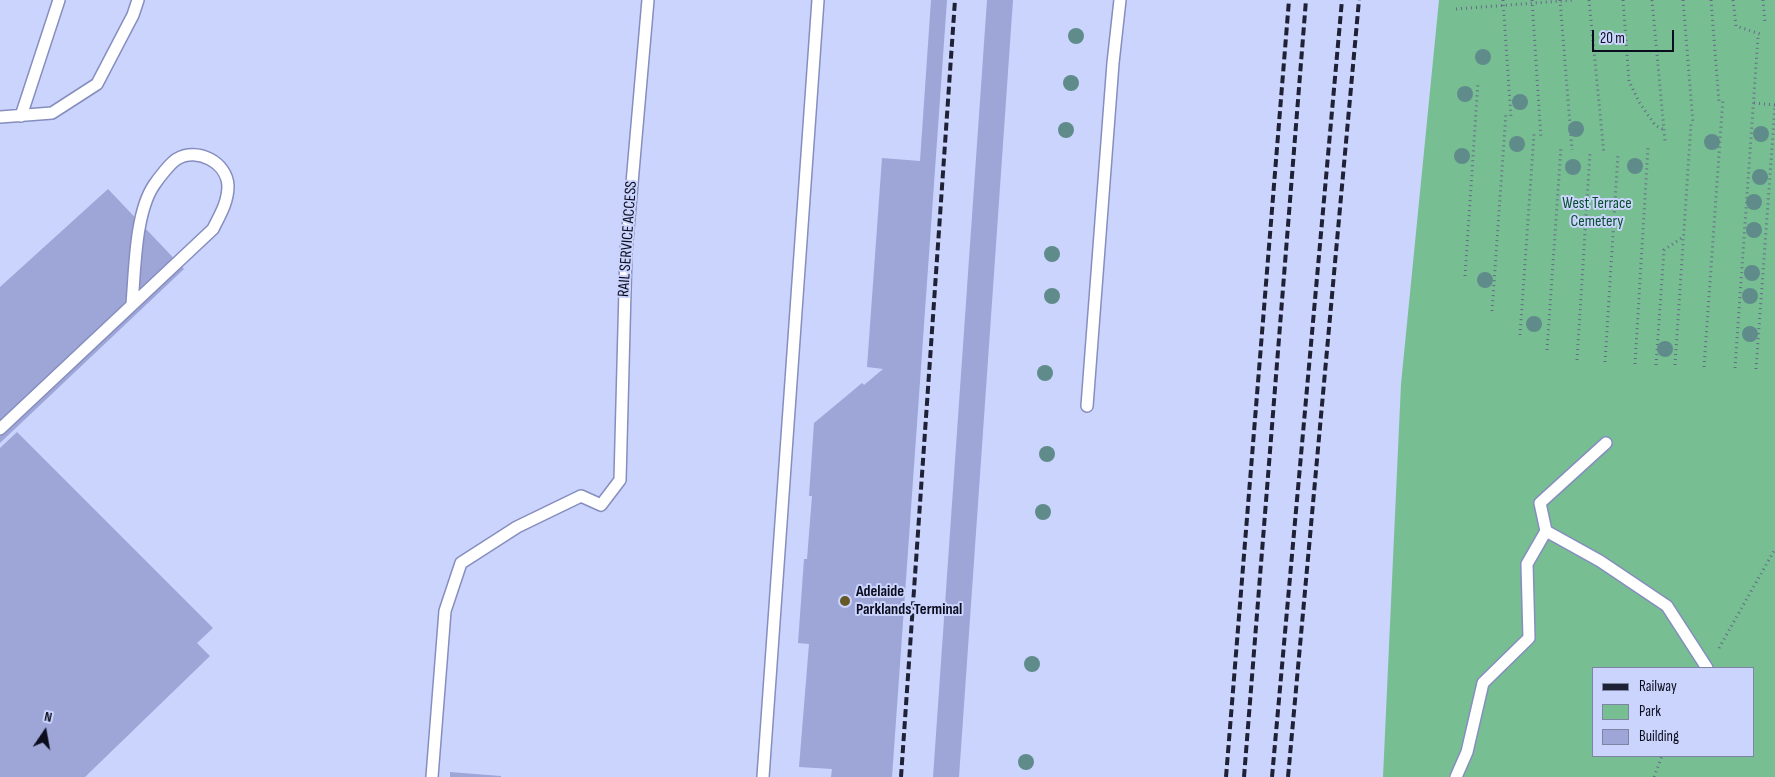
<!DOCTYPE html>
<style>
body{margin:0}
#map{position:relative;width:1775px;height:777px;overflow:hidden;background:#cbd4fd;font-family:"Sofia Sans Condensed",sans-serif}
canvas{display:block}
.legend{position:absolute;left:1592px;top:667px;width:162px;height:90px;box-sizing:border-box;background:#cbd4fd;border:1px solid #7e84a4;margin:0;padding:6px 9px;list-style:none;font-size:15px;color:#0b0d1e}
.legend li{display:flex;align-items:center;gap:10px;height:25px}
.legend b{width:25px;border:1px solid #7e84a4}
.north{position:absolute;left:20px;top:707px;width:50px;height:50px;-webkit-text-stroke:4px #cbd4fd;paint-order:stroke;rotate:12deg;font-size:14px;font-weight:700;line-height:20px;text-align:center;color:#0b0d1e}
.north::after{content:'';display:block;margin:auto;width:18px;height:22px;background:#0b0d1e;clip-path:polygon(50% 0,100% 100%,50% 72%,0 100%)}
.scale{position:absolute;left:1592px;top:30px;width:82px;height:22px;box-sizing:border-box;border:2px solid #0b0d1e;border-top:0;padding-left:6px;font-size:15px;line-height:18px;white-space:nowrap;color:#0b0d1e;-webkit-text-stroke:4px #cbd4fd;paint-order:stroke}
</style>
<div id="map">
<canvas width="1775" height="777"></canvas>
<ul class="legend">
<li><b style="height:6px;background:#1f2236"></b>Railway</li>
<li><b style="height:14px;background:#77be92"></b>Park</li>
<li><b style="height:14px;background:#9da6d7"></b>Building</li>
</ul>
<div class="north">N</div>
<div class="scale">20 m</div>
</div>
<script>
const g = document.querySelector('canvas').getContext('2d');
g.lineJoin = 'round';
function fillPath(path, color) { g.fillStyle = color; g.fill(path, 'evenodd'); }
function strokePath(path, color, width, dash) { g.strokeStyle = color; g.lineWidth = width; g.lineCap = dash ? 'butt' : 'round'; g.setLineDash(dash || []); g.stroke(path); }
function write(font, color, halo, rows, align = 'center') {
  g.font = font + ' "Sofia Sans Condensed",sans-serif'; g.lineWidth = 4; g.setLineDash([]); g.textBaseline = 'middle'; g.strokeStyle = halo; g.fillStyle = color; for (const [text, x, y, turn = 0] of rows) {
    g.save(); g.translate(x, y); g.rotate((+turn || 0) * Math.PI / 180); g.textAlign = isNaN(turn) ? turn : align; if (halo) g.strokeText(text, 0, 0); g.fillText(text, 0, 0); g.restore();
  }
}
fillPath(new Path2D(`
 M1439 0H1775V777H1383L1401 384ZM1594 668H1754V756H1594Z`), '#77be92');
fillPath(new Path2D(`
 M931 0H947L892 777H831L832 769 799 767 809 644 798 643 804 559H807L812 496H809L814 423 862 383 864 385 883 369 867 367 882 158 920 161Z
 M987 0H1013L959 777H933Z
 M108 189 184 269 0 443V287Z
 M17 432 213 628 197 643 210 656 85 777H0V448Z
 M450 772 501 776V777H450Z`), '#9da6d7');
const lane = new Path2D(`
 M21 116 59 0
 M0 117 52 113 97 84 133 15 138 0
 M1087 406 1113 63 1120 0
 M0 429 213 229C220 215 228 202 228 186 227 162 197 147 177 159 171 162 158 179 154 185 135 213 135 270 132 304
 M1546 531 1600 561 1667 606 1707 668
 M432 777 445 611 461 563 517 527 581 496 601 505 620 480 626 252 648 0
 M763 777 818 0
 M1456 777 1467 752 1483 683 1529 638 1527 564 1546 531 1540 503 1606 443`);
strokePath(lane, '#858ebe', 14);
strokePath(new Path2D(`
 M1503 0 1511 118
 M1532 0 1541 139
 M1560 0 1572 150
 M1589 0 1604 154
 M1623 0 1629 81 1639 102 1655 125 1664 130
 M1652 0 1665 141
 M1683 0 1693 123
 M1711 0 1719 103
 M1733 0 1736 26 1760 34
 M1763 0 1765 24
 M1456 9 1574 0
 M1754 103 1775 105
 M1465 276 1478 82
 M1492 311 1506 113
 M1520 335 1534 134
 M1547 350 1561 147
 M1577 360 1590 153
 M1605 362 1618 154
 M1635 364 1648 147
 M1656 365 1664 250 1683 237
 M1675 365 1691 124
 M1704 367 1723 98
 M1735 368 1758 37
 M1756 369 1775 106
 M1719 648 1775 549
 M1654 777 1662 756`), '#656b87', 3, [1, 4]);
strokePath(lane, '#fff', 11);
strokePath(new Path2D(`
 M901 777 955 0
 M1226 777 1289 0
 M1244 777 1306 0
 M1272 777 1342 0
 M1288 777 1359 0`), '#1f2236', 4, [8, 4]);
g.fillStyle = '#608b8b';
for (const [x, y] of [
 [1076,36],
 [1483,57],
 [1071,83],
 [1465,94],
 [1520,102],
 [1576,129],
 [1066,130],
 [1761,134],
 [1712,142],
 [1517,144],
 [1462,156],
 [1635,166],
 [1573,167],
 [1760,177],
 [1754,202],
 [1754,230],
 [1052,254],
 [1752,273],
 [1485,280],
 [1052,296],
 [1750,296],
 [1534,324],
 [1750,334],
 [1665,349],
 [1045,373],
 [1047,454],
 [1043,512],
 [1032,664],
 [1026,762]
]) { g.beginPath(); g.arc(x, y, 8, 0, 2 * Math.PI); g.fill(); }
for (const [x, y, r, color] of [
 [845,601,6,"#665926"]
]) { const dot = new Path2D(); dot.arc(x, y, r, 0, 2 * Math.PI); g.fillStyle = color; g.fill(dot); strokePath(dot, '#cbd4fd', 2); }
write('16px', '#084f2d', '#cbd4fd', [
 ["West Terrace",1597,204],
 ["Cemetery",1597,222]
]);
write('16px', '#0b0d1e', '#cbd4fd', [
 ["RAIL SERVICE ACCESS",628,239,-86]
]);
write('bold 16px', '#0b0d1e', '#cbd4fd', [
 ["Adelaide",856,592],
 ["Parklands Terminal",856,610]
], 'left');
</script>
